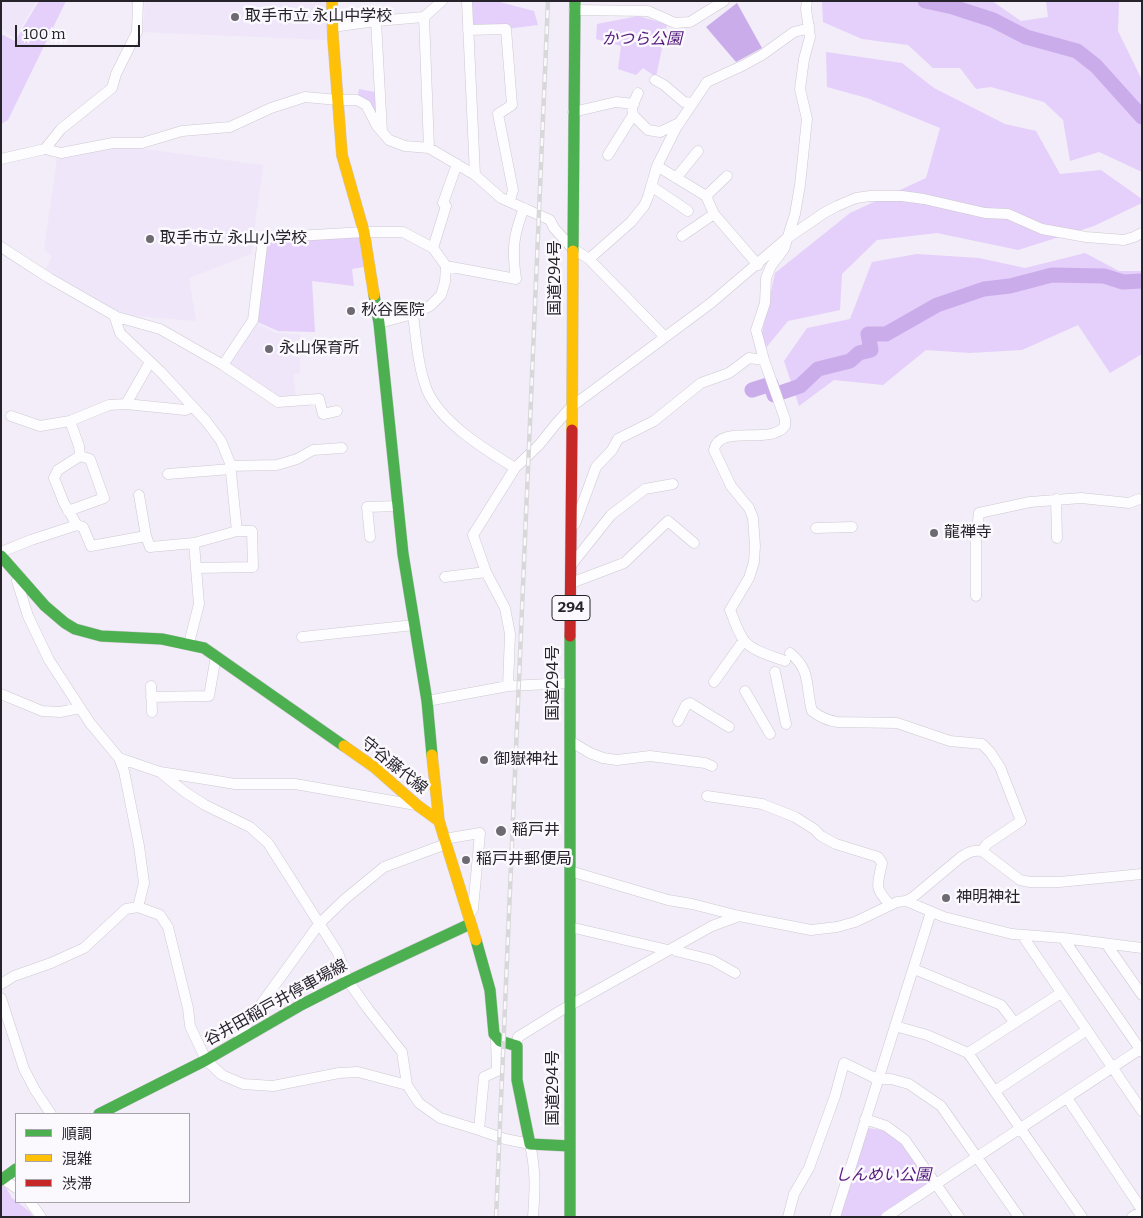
<!DOCTYPE html>
<meta charset="utf-8">
<style>
body{margin:0}
#map{position:relative;width:1143px;height:1218px;overflow:hidden;background:#f2edf8;font-family:Bitter,"Noto Sans JP",serif}
canvas{display:block}
.frame{position:absolute;inset:0;border:2px solid #26232a;pointer-events:none}
.legend{position:absolute;left:15px;top:1113px;width:175px;height:90px;box-sizing:border-box;background:#fbf9fd;border:1px solid #a6a3a9;margin:0;padding:6px 9px;list-style:none;font-size:15px;color:#26232a}
.legend li{display:flex;align-items:center;gap:10px;height:25px}
.legend b{width:25px;border:1px solid #a6a3a9}
.scale{position:absolute;left:15px;top:25px;width:125px;height:22px;box-sizing:border-box;border:2px solid #26232a;border-top:0;padding-left:6px;font-size:15px;line-height:18px;white-space:nowrap;color:#26232a;-webkit-text-stroke:4px #fbf9fd;paint-order:stroke}
</style>
<div id="map">
<canvas width="1143" height="1218"></canvas>
<div class="frame"></div>
<ul class="legend">
<li><b style="height:6px;background:#4caf50"></b>順調</li>
<li><b style="height:6px;background:#ffc107"></b>混雑</li>
<li><b style="height:6px;background:#c62828"></b>渋滞</li>
</ul>
<div class="scale">100 m</div>
</div>
<script>
const g = document.querySelector('canvas').getContext('2d');
g.lineJoin = 'round';
function fillPath(path, color) { g.fillStyle = color; g.fill(path, 'evenodd'); }
function strokePath(path, color, width, dash) { g.strokeStyle = color; g.lineWidth = width; g.lineCap = dash ? 'butt' : 'round'; g.setLineDash(dash || []); g.stroke(path); }
function write(font, color, halo, rows, align = 'center') {
  g.font = font + ' Bitter,"Noto Sans JP",serif'; g.lineWidth = 5; g.setLineDash([]); g.textBaseline = 'middle'; g.strokeStyle = halo; g.fillStyle = color; for (const [text, x, y, turn = 0] of rows) {
    g.save(); g.translate(x, y); g.rotate((+turn || 0) * Math.PI / 180); g.textAlign = isNaN(turn) ? turn : align; if (halo) g.strokeText(text, 0, 0); g.fillText(text, 0, 0); g.restore();
  }
}
fillPath(new Path2D(`
 M1 1H37L14 38 1 28Z
 M145 1H327V40L143 32Z
 M122 146 263 165 251 254 189 278 196 321 133 316 102 305 46 269 52 256 44 250 57 158 67 157 76 154Z
 M255 323 276 333 300 334V373L293 375 296 398 280 399 230 364Z`), '#efe6fa');
fillPath(new Path2D(`
 M39 1H66L8 120 1 124V34L15 41Z
 M467 1H496L534 11 538 25 506 29 468 30Z
 M822 1H992L1021 21 1048 17 1046 1H1119L1118 31 1142 80V172L1099 152 1070 161 1063 120 1044 102 991 87 976 89 960 68H933L908 45 862 39 823 22Z
 M638 16 667 24 656 77 643 68 636 75 618 69 621 46 596 39 597 24Z
 M826 52 902 63 934 88 1005 124 1036 131 1060 174 1101 170 1142 199V203L1094 226 1018 250 937 233 877 240 842 274 840 310 788 321 756 360 775 273 850 213 926 178 940 128 867 98 827 87Z
 M359 89 380 93 382 132 357 100Z
 M364 232 370 266 352 269 354 286 312 281 315 332 278 331 253 320 263 238Z
 M1085 253 1119 271H1142V354L1110 373 1078 325 1022 350 970 353 926 350 883 385 834 380 799 406 784 361 807 328 850 319 872 262 917 254 979 258 1025 268Z
 M862 1127 887 1131 907 1148 936 1182 886 1217H835Z
 M1 1179 12 1198 29 1211 33 1217H1Z`), '#e4d0fa');
fillPath(new Path2D(`
 M737 3 762 48 736 62 706 27Z`), '#cbaceb');
strokePath(new Path2D(`
 M925 1 953 7 993 20 1026 37 1077 51 1096 66 1142 117
 M752 390 771 384 774 395 800 386 818 369 850 361 859 353 871 350 868 334H886L937 305 984 289 1010 286 1052 275 1104 276 1123 282 1142 281`), '#cbaceb', 15);
const street = new Path2D(`
 M467 1 475 175
 M574 10 648 11 675 23 690 22 724 1
 M424 17 429 148
 M376 21 382 132
 M332 27 376 21 424 17 442 1
 M468 30 506 29 512 105 498 114 513 190 510 201
 M655 80 664 85 684 102 692 103
 M638 93 632 107 633 115 648 130 660 132 679 123
 M573 112 616 102 634 104
 M45 149 61 129 112 88 116 74 137 32 138 1
 M608 155 633 115
 M1 159 45 149 61 153 113 143H142L182 131 230 127 271 108 305 97 338 100H357L366 105 377 126 389 140 405 146 429 148 475 175 501 198 550 220 554 228 572 248 589 259 665 337
 M657 166 706 196 714 214 758 265
 M676 178 698 151
 M651 186 688 211
 M706 196 727 176
 M682 236 714 214
 M1 247 49 278 117 317 160 329 223 365 253 320 263 238 364 232H403L433 248 446 266 445 282 441 295 430 306 413 314 383 322
 M433 248 446 206 443 203 457 164
 M589 259 631 222 644 206 648 197 657 166 676 128 707 82 744 65 762 55 794 32 806 29 809 26
 M446 266 516 279C512 250 513 236 524 208
 M413 314C416 339 418 367 427 390 441 423 486 450 515 468
 M114 315 120 333 160 371 206 421 221 441 230 463 237 531H252L253 567 196 568 199 604 189 643
 M150 362 126 404 185 410 193 407
 M223 365 278 402 319 399 323 414 337 411
 M11 416 40 426 70 421 109 405 126 404
 M70 421 79 446 80 456 58 470 54 478 64 503 77 525
 M230 466 277 465 297 459 313 450 342 448
 M168 474 231 469
 M139 495 146 536
 M1056 499 1057 538
 M68 511 104 498 90 459 80 456
 M575 524 596 467 612 450 618 439 654 421 701 383 729 373 749 358 764 360
 M816 528 852 527
 M370 537 367 507 398 506
 M194 543 237 531
 M1 552 31 540 77 525 83 527 91 546 146 536 150 547 194 543 196 568
 M572 564 611 515 645 489 673 484
 M19 575 17 581 28 616 49 660 90 723 119 758 160 772 211 780 235 784H295L416 805
 M445 577 486 572
 M571 583 624 563 668 521 694 543
 M976 596V536L979 513 1030 502 1081 498 1129 503 1139 499
 M302 637 414 625
 M790 653C812 671 805 686 812 711 820 717 828 721 838 722L897 723 950 741 982 744 990 752 1000 767 1021 821 987 844 982 851
 M785 661C772 656 751 651 743 639 737 630 734 619 730 610L749 578 754 562 755 546 753 518 749 508 731 486 714 450C719 423 770 446 785 426V419L764 360 756 330 765 303 766 278 771 266 784 249 795 214 800 185 807 119 800 89 804 59 810 37 806 9 807 1
 M775 672 786 724
 M714 682 744 640
 M151 686 152 712
 M508 686 510 634 505 608 486 572 473 535 515 468 539 445 555 425 571 407 711 303 786 239 824 213 837 206 856 198 870 196H902L924 199 985 213 1008 214 1042 229 1086 237 1124 240 1134 237 1142 233
 M745 691 770 734
 M1 694 42 711 60 712 80 708
 M151 697 209 696 216 656
 M427 701 508 686 570 683
 M678 721 686 705 690 703 729 727
 M570 741 590 753 603 758 617 760 650 756 705 763 712 766
 M119 758 124 771 139 846 144 883 138 907
 M160 772 185 792 205 805 250 827 268 843 338 953 348 981 368 1009 402 1052 407 1085 419 1103 440 1118 479 1130 484 1077 497 1071 496 1039
 M707 796 762 804 795 817 814 829 821 836 836 844 878 857 882 863C877 887 874 887 890 905
 M444 839 480 833 473 909 468 916
 M570 871 668 900 692 904 739 916 811 930 837 927 855 922 897 902 906 901 912 898 961 857C969 852 973 850 982 851L1020 880 1030 882H1059L1142 874
 M906 901 944 917 1012 934 1063 938 1142 948
 M570 927 668 950
 M1022 935 1142 1111
 M1063 938 1142 1052
 M1107 945 1142 995
 M676 951 712 960 735 973
 M914 969 1001 1005 1015 1023
 M1 984 14 976 51 963 84 948 126 909 138 907 160 915 168 927 188 1008 190 1026 206 1060 222 1075 243 1084 273 1086 339 1073 358 1072 407 1085
 M1 998 24 1069 35 1090 51 1114
 M895 1026 927 1035 968 1053 1082 1217
 M238 1041 241 1032 319 924 345 899 384 867 446 844
 M517 1046 518 1037 560 1011 712 926 739 916
 M968 1053 1061 993
 M995 1091 1087 1030
 M1067 1098 1142 1210
 M865 1119 886 1126 905 1140 959 1217
 M479 1130 505 1139 530 1144C536 1172 535 1189 533 1217
 M3 1179 16 1188
 M30 1202 41 1217
 M788 1217 794 1194 809 1168 835 1096 844 1063 877 1079H891L909 1084 941 1106 1019 1217
 M835 1217 931 912
 M886 1217 1142 1048
 M1132 1217 1142 1211`);
const fast = new Path2D(`
 M573 251 575 1
 M374 295 379 323 403 554 427 701 432 755
 M1 556 45 606 65 623 75 629 101 636 162 639 204 648 344 746
 M476 940 490 990 494 1034 500 1041 517 1046V1080L530 1144 570 1146
 M99 1114 206 1060 301 1005 348 981 470 924
 M1 1180 16 1169
 M570 1217V636`);
const slow = new Path2D(`
 M332 1 333 38 342 155 364 232 374 295
 M572 430 573 251
 M344 746 374 767 417 805 439 821 476 940
 M432 755 439 821`);
const jam = new Path2D(`
 M570 636 572 430`);
strokePath(street, '#cdc9d1', 11);
strokePath(fast, '#cdc9d1', 12);
strokePath(slow, '#cdc9d1', 12);
strokePath(jam, '#cdc9d1', 12);
strokePath(street, '#fdfcfe', 10);
strokePath(fast, '#4caf50', 11);
strokePath(slow, '#ffc107', 11);
strokePath(jam, '#c62828', 11);
const rail = new Path2D(`
 M496 1217 548 1`);
strokePath(rail, '#d8d8da', 4.5);
strokePath(rail, '#fbf9fd', 2.5, [8]);
for (const [x, y, r, color] of [
 [235,17,5,"#6d6a72"],
 [150,239,5,"#6d6a72"],
 [351,311,5,"#6d6a72"],
 [269,349,5,"#6d6a72"],
 [934,533,5,"#6d6a72"],
 [484,760,5,"#6d6a72"],
 [501,831,6,"#6d6a72"],
 [466,860,5,"#6d6a72"],
 [946,898,5,"#6d6a72"]
]) { const dot = new Path2D(); dot.arc(x, y, r, 0, 2 * Math.PI); g.fillStyle = color; g.fill(dot); strokePath(dot, '#fbf9fd', 2); }
for (const [x, y, w] of [
 [571,608,38]
]) { const box = new Path2D(); box.roundRect(x - w / 2, y - 12.5, w, 25, 4); g.fillStyle = '#fbf9fd'; g.fill(box); strokePath(box, '#26232a', 1); }
write('bold 15px', '#26232a', null, [
 ["294",571,608]
]);
write('16px', '#26232a', '#fbf9fd', [
 ["取手市立 永山中学校",245,17],
 ["取手市立 永山小学校",160,239],
 ["秋谷医院",361,311],
 ["永山保育所",279,349],
 ["龍禅寺",944,533],
 ["御嶽神社",494,760],
 ["稲戸井",512,831],
 ["稲戸井郵便局",476,860],
 ["神明神社",956,898]
], 'left');
write('italic 16px', '#53187d', '#fbf9fd', [
 ["かつら公園",642,40],
 ["しんめい公園",883,1176]
]);
write('16px', '#26232a', '#fbf9fd', [
 ["国道294号",556,278,-90],
 ["国道294号",554,683,-90],
 ["守谷藤代線",394,766,39],
 ["谷井田稲戸井停車場線",276,1003,-29],
 ["国道294号",554,1088,-90]
]);
</script>
